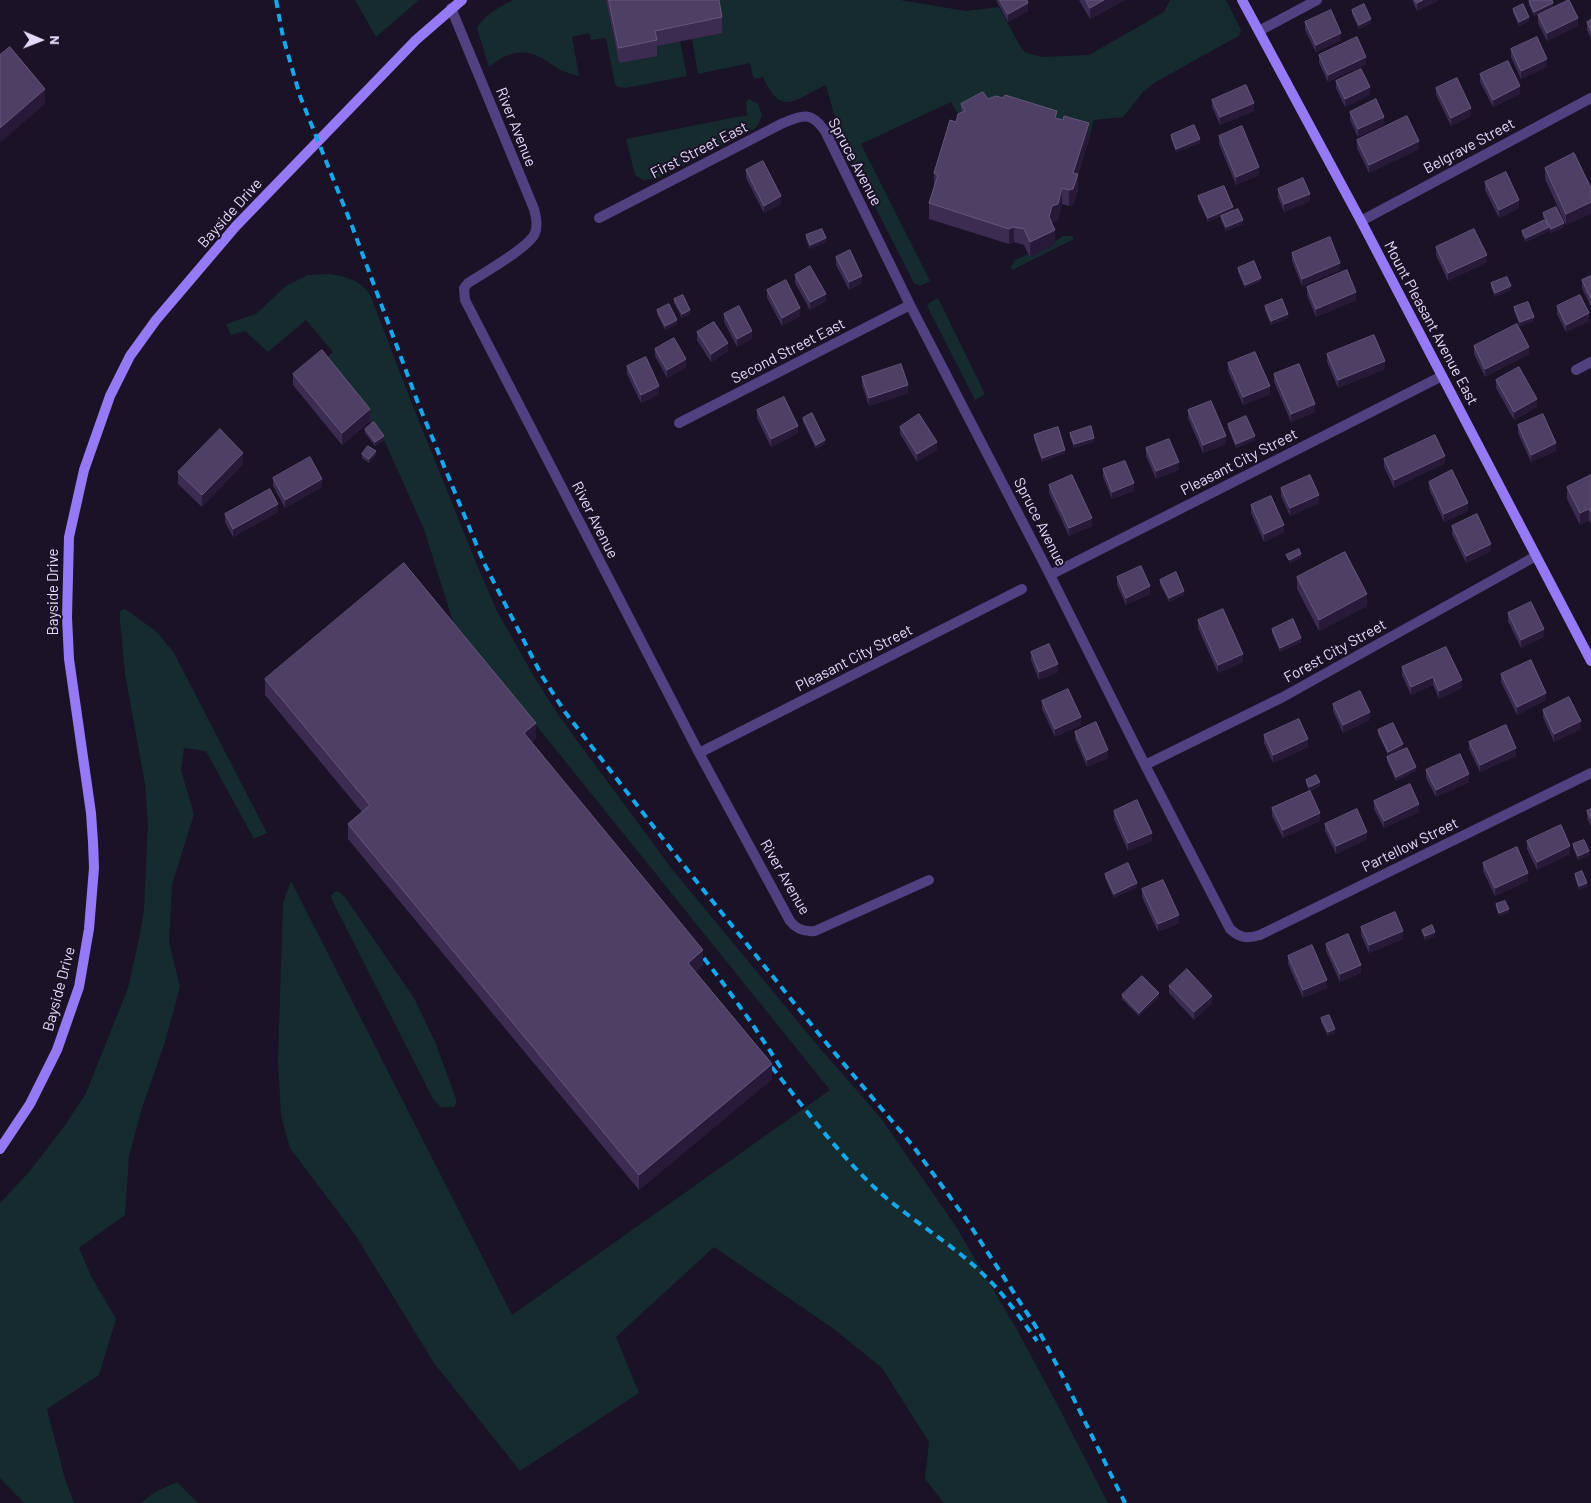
<!DOCTYPE html>
<style>
body{margin:0}
#map{position:relative;width:1591px;height:1503px;overflow:hidden;background:#1a1226;font-family:Barlow,sans-serif}
canvas{display:block}
.north{position:absolute;left:15px;top:15px;width:50px;height:50px;-webkit-text-stroke:4px #1a1226;paint-order:stroke;rotate:91deg;font-size:14px;font-weight:700;line-height:20px;text-align:center;color:#e5dafc}
.north::after{content:'';display:block;margin:auto;width:18px;height:22px;background:#e5dafc;clip-path:polygon(50% 0,100% 100%,50% 72%,0 100%)}
</style>
<div id="map">
<canvas width="1591" height="1503"></canvas>
<div class="north">N</div>
</div>
<script>
const g = document.querySelector('canvas').getContext('2d');
g.lineJoin = 'round';
function fillPath(path, color) { g.fillStyle = color; g.fill(path, 'evenodd'); }
function strokePath(path, color, width, dash) { g.strokeStyle = color; g.lineWidth = width; g.lineCap = dash ? 'butt' : 'round'; g.setLineDash(dash || []); g.stroke(path); }
function write(font, color, halo, rows, align = 'center') {
  g.font = font + ' Barlow,sans-serif'; g.lineWidth = 4; g.setLineDash([]); g.textBaseline = 'middle'; g.strokeStyle = halo; g.fillStyle = color; for (const [text, x, y, turn = 0] of rows) {
    g.save(); g.translate(x, y); g.rotate((+turn || 0) * Math.PI / 180); g.textAlign = isNaN(turn) ? turn : align; if (halo) g.strokeText(text, 0, 0); g.fillText(text, 0, 0); g.restore();
  }
}
fillPath(new Path2D(`
 M355 0H419L376 37Z
 M513 0H606L619 63 655 46 680 41 687 76 626 88 618 87 615 84 606 38 591 40 589 33 572 37 579 76C572 74 563 72 557 68 541 57 527 47 506 56 500 58 494 63 489 67L477 28C485 14 500 7 513 0Z
 M716 0H900L966 11 999 7 1020 46 1025 52 1041 57 1089 55 1164 12 1170 0H1226L1241 30 1239 36 1233 39 1154 83 1143 92 1123 117 1094 120 1089 138 1065 131 961 120 951 102 861 144 930 281 920 286 914 283 841 140 826 85C796 98 782 119 763 77L756 79 753 76 750 63 698 74 692 39Z
 M749 99 758 104 762 115 758 125 754 129 656 179 643 180 635 175 626 139 747 115 746 102Z
 M1063 236H1072L1074 239 1012 270 1011 267 1015 260 1028 254 1031 257Z
 M329 274C346 276 363 281 371 297L412 404 477 565 497 611 536 680 559 716 672 869 818 1046 880 1117 955 1225 1016 1328 1057 1404 1108 1503H944L925 1479 929 1442 882 1368 834 1329 714 1247 616 1337 639 1393 520 1471 434 1363 354 1233 290 1148 281 1116 278 1060 283 903 291 881 512 1315 830 1090 453 622 424 529 384 440 322 362 333 352 306 320 268 352 245 331 231 335 226 324 256 314 286 286 308 275Z
 M938 298 985 394 975 400 927 306 929 303Z
 M123 609 127 610 157 632 174 653 267 833 254 839 206 751 184 748 181 770 194 814 172 885 169 942 180 987 164 1045 142 1108 129 1156 125 1215 79 1248 91 1276 116 1319 99 1375 47 1409 65 1479 74 1503H24L0 1478V1203L29 1172 66 1124 86 1093 128 988 139 939 144 910 148 824 145 784 125 674 120 620V612Z
 M334 892H339L345 897 414 998 436 1044 456 1099V1103L454 1107H441L433 1099 332 900 331 896Z
 M177 1482 198 1503H141L155 1492Z`), '#152b30');
strokePath(new Path2D(`
 M451 8 534 209C536 217 538 225 535 233 530 247 482 274 468 283L464 288 465 300 699 753 790 921C797 930 805 932 815 931L929 880
 M1259 31 1317 0
 M599 218 783 123C803 115 811 111 825 131L910 305 1050 575 1145 765 1230 929C1240 938 1247 939 1260 935L1591 773
 M1361 221 1591 98
 M1576 370 1591 362
 M679 423 910 305
 M1050 575 1442 376
 M699 753 1022 589
 M1145 765 1283 697 1536 556`), '#514181', 10);
strokePath(new Path2D(`
 M1242 0 1361 221 1591 661
 M0 1149 30 1104 57 1050 79 987 89 929 94 868 93 842 91 813 69 659 67 617 69 537 84 470 110 396 130 356 156 320 236 226 416 40 462 0`), '#9679f4', 10);
strokePath(new Path2D(`
 M276 0 283 37 300 96 352 226 418 403 484 563 542 676 565 712 681 862 823 1039 913 1146 966 1219 1040 1333 1062 1375 1125 1503
 M695 947C728 988 755 1027 783 1071
 M763 1056C799 1101 834 1149 876 1189 910 1220 952 1243 985 1276 1005 1295 1021 1319 1037 1341`), '#16a8eb', 4, [8, 6]);
fillPath(new Path2D(`
 M606 0H719L722 17V33L657 46V56L619 63Z
 M996 0H1027L1028 11 1008 22Z
 M1079 0H1125L1090 19Z
 M1412 0H1438V1L1417 11Z
 M1529 1 1553 7 1534 16 1529 5Z
 M1513 9 1529 21 1519 26 1513 13Z
 M1352 10 1371 23 1359 29 1352 14Z
 M1538 15 1578 26 1547 41 1538 23Z
 M1591 20V39L1587 30V22Z
 M1305 22 1341 40 1316 52 1305 30Z
 M1511 49 1547 67 1521 79 1511 57Z
 M1319 55 1366 64 1328 82 1319 63Z
 M1480 74 1520 94 1493 107 1480 82Z
 M1336 81 1370 95 1345 107 1336 88Z
 M1436 88 1471 116 1451 126 1436 95Z
 M988 99 1057 119 1089 139 1078 174V190L1073 205 1069 206 1062 204 1058 220 1052 222 1055 245 1030 258 1024 245 1014 242 1009 244 929 219V203L934 188V173L961 113V104Z
 M1212 100 1254 111 1220 125 1212 107Z
 M1350 112 1384 124 1358 137 1350 120Z
 M1171 135 1200 143 1176 152 1171 139Z
 M1219 136 1259 175 1236 185 1219 144Z
 M1357 140 1419 149 1369 173 1357 148Z
 M1574 153 1566 225 1545 179V168Z
 M746 170 781 204 764 213 746 178Z
 M1485 182 1519 208 1499 218 1485 190Z
 M1278 189 1310 201 1284 212 1278 197Z
 M1198 196 1233 211 1243 224 1226 231 1221 220V216L1208 222 1198 200Z
 M1543 213 1564 227 1551 233 1549 228V231L1526 242 1522 235V231L1545 220 1543 217Z
 M806 235 826 242 810 249 806 239Z
 M1436 247 1487 262 1448 281 1436 255Z
 M1292 253 1340 270 1302 286 1292 261Z
 M836 257 862 283 849 290 836 265Z
 M1238 268 1261 281 1245 288 1238 272Z
 M795 275 826 301 810 310 795 283Z
 M1591 276V307L1582 288V280Z
 M1491 283 1511 290 1495 297 1491 287Z
 M1307 287 1356 300 1316 317 1307 295Z
 M767 290 800 316 782 326 767 298Z
 M674 299 690 314 682 318 674 303Z
 M1265 306 1288 318 1271 325 1265 310Z
 M1557 306 1589 321 1566 332 1557 314Z
 M1514 307 1534 321 1520 326 1514 311Z
 M657 310 677 324 665 330 657 314Z
 M724 314 752 339 737 347 724 322Z
 M697 332 728 351 711 362 697 340Z
 M1474 346 1529 354 1485 377 1474 354Z
 M655 349 686 367 667 378 655 356Z
 M1327 354 1385 369 1338 388 1327 362Z
 M1228 363 1270 394 1243 405 1228 371Z
 M627 366 659 394 641 403 627 374Z
 M293 374 370 421 342 445 293 385Z
 M1274 374 1315 412 1291 422 1274 382Z
 M862 377 908 393 869 406 862 385Z
 M1496 380 1537 407 1514 420 1496 388Z
 M757 410 798 433 771 447 757 418Z
 M1188 410 1226 444 1203 453 1188 418Z
 M803 418 825 444 816 449 803 422Z
 M1228 424 1255 440 1236 448 1228 428Z
 M1518 425 1556 451 1531 462 1518 433Z
 M900 427 937 450 917 462 900 434Z
 M365 429 384 440 375 446 365 433Z
 M1070 433 1094 442 1074 448 1070 437Z
 M1034 435 1065 453 1042 462 1034 439Z
 M1146 448 1179 470 1156 479 1146 456Z
 M362 454 376 455 369 463 362 458Z
 M1384 459 1445 463 1394 488 1384 467Z
 M243 464 202 507 178 484V472Z
 M1103 469 1134 491 1112 499 1103 477Z
 M1591 475V524L1589 520 1580 525 1567 499V487Z
 M273 478 322 487 285 508 273 486Z
 M1429 482 1468 511 1444 522 1429 489Z
 M1049 485 1092 526 1069 536 1049 493Z
 M1281 488 1319 503 1290 516 1281 496Z
 M1251 505 1284 532 1264 542 1251 513Z
 M278 512 233 537 225 522V514Z
 M1452 526 1491 551 1466 563 1452 534Z
 M1117 577 1150 594 1126 605 1117 585Z
 M1297 577 1367 606 1319 631 1297 589Z
 M1160 580 1184 595 1169 602 1160 584Z
 M1508 613 1544 637 1521 648 1508 621Z
 M1198 620 1243 662 1218 673 1198 628Z
 M1272 629 1301 642 1280 652 1272 633Z
 M1446 647 1462 688 1439 699 1433 685 1411 695 1402 675V667Z
 M1031 652 1058 672 1039 680 1031 660Z
 M1501 674 1546 700 1517 715 1501 682Z
 M265 679 536 738 531 743 703 965 695 972 772 1079 639 1190 348 839V824L362 812 265 695Z
 M1042 701 1081 725 1055 737 1042 709Z
 M1333 704 1370 720 1343 733 1333 711Z
 M1543 710 1581 729 1554 742 1543 717Z
 M1378 730 1403 748 1388 755 1378 734Z
 M1075 732 1108 758 1087 767 1075 739Z
 M1264 735 1308 747 1273 763 1264 743Z
 M1469 742 1516 756 1480 772 1469 749Z
 M1387 757 1416 771 1396 781 1387 761Z
 M1426 770 1469 782 1436 797 1426 778Z
 M1306 780 1320 786 1310 791 1320 821 1283 838 1272 816V808L1309 791 1306 783Z
 M1374 801 1419 812 1384 828 1374 809Z
 M1591 809V826L1587 819V811Z
 M1114 811 1152 841 1128 851 1114 819Z
 M1325 824 1367 839 1336 854 1325 831Z
 M1527 841 1570 854 1537 870 1527 849Z
 M1573 844 1589 855 1578 860 1573 848Z
 M1483 863 1528 881 1495 896 1483 871Z
 M1105 874 1137 887 1114 898 1105 878Z
 M1575 874 1587 886 1579 890 1575 878Z
 M1142 889 1179 923 1158 932 1142 897Z
 M1496 904 1509 913 1499 916 1496 908Z
 M1361 927 1403 939 1369 953 1361 935Z
 M1422 930 1435 936 1425 940 1422 933Z
 M1326 944 1361 973 1340 982 1326 951Z
 M1288 956 1327 988 1303 998 1288 964Z
 M1169 986 1212 1003 1194 1020 1169 993Z
 M1122 995 1159 997 1139 1016 1122 999Z
 M1321 1018 1335 1033 1328 1036 1321 1022Z`), '#3c2c52');
fillPath(new Path2D(`
 M1104 0H1125L1090 19V8Z
 M1423 0H1438V1L1417 11V3Z
 M1028 3V11L1008 22V14Z
 M1553 3V7L1534 16V12Z
 M1529 17V21L1519 26V22Z
 M1578 18V26L1547 41V33Z
 M1371 19V23L1359 29V25Z
 M1341 33V40L1316 52V45Z
 M1366 57V64L1328 82V75Z
 M1547 59V67L1521 79V71Z
 M1520 86V94L1493 107V100Z
 M1370 87V95L1345 107V99Z
 M45 89V104L0 143V128Z
 M1254 103V111L1220 125V117Z
 M1471 108V116L1451 126V118Z
 M1384 117V124L1358 137V129Z
 M1089 123V139L1073 188V173Z
 M1200 139V143L1176 152V149Z
 M1419 141V149L1369 173V165Z
 M1259 167V175L1236 185V177Z
 M1078 174V190L1073 205 1069 206V190Z
 M1062 188V204L1058 220 1052 222 1049 232V217L1052 206Z
 M1310 194V201L1284 212V204Z
 M781 196V204L764 213V206Z
 M1519 200V208L1499 218V210Z
 M1591 202V214L1566 225V214Z
 M1233 207V211L1208 222V218Z
 M1243 220V224L1226 231V227Z
 M1564 223V227L1551 233V229Z
 M1014 227V242L1009 244V229Z
 M1549 227V231L1526 242V238Z
 M1055 230V245L1030 258V242Z
 M826 238V242L810 249V245Z
 M1487 255V262L1448 281V273Z
 M1340 263V270L1302 286V279Z
 M862 276V283L849 290V282Z
 M1261 278V281L1245 288V285Z
 M1511 286V290L1495 297V293Z
 M1356 292V300L1316 317V309Z
 M826 294V301L810 310V302Z
 M800 308V316L782 326V318Z
 M690 310V314L682 318V314Z
 M1589 313V321L1566 332V325Z
 M1288 314V318L1271 325V321Z
 M1534 317V321L1520 326V322Z
 M677 320V324L665 330V326Z
 M752 331V339L737 347V339Z
 M728 343V351L711 362V354Z
 M1529 347V354L1485 377V369Z
 M686 359V367L667 378V370Z
 M1385 361V369L1338 388V380Z
 M908 385V393L869 406V398Z
 M659 386V394L641 403V395Z
 M1270 386V394L1243 405V397Z
 M1537 399V407L1514 420V412Z
 M1315 404V412L1291 422V414Z
 M370 409V421L342 445V433Z
 M798 426V433L771 447V439Z
 M384 436V440L375 446V442Z
 M1226 436V444L1203 453V445Z
 M1255 436V440L1236 448V444Z
 M1094 438V442L1074 448V444Z
 M825 440V444L816 449V445Z
 M937 442V450L917 462V454Z
 M1556 443V451L1531 462V455Z
 M1065 450V453L1042 462V458Z
 M376 451V455L369 463V459Z
 M243 453V464L202 507V495Z
 M1445 456V463L1394 488V480Z
 M1179 462V470L1156 479V471Z
 M322 479V487L285 508V500Z
 M1134 483V491L1112 499V492Z
 M1319 495V503L1290 516V508Z
 M1468 503V511L1444 522V514Z
 M278 504V512L233 537V529Z
 M1589 509V520L1580 525V513Z
 M1092 518V526L1069 536V528Z
 M1284 525V532L1264 542V534Z
 M1491 544V551L1466 563V556Z
 M1301 554V558L1289 564V560Z
 M1150 586V594L1126 605V598Z
 M1184 591V595L1169 602V598Z
 M1367 594V606L1319 631V620Z
 M1544 629V637L1521 648V640Z
 M1301 638V642L1280 652V648Z
 M1243 654V662L1218 673V665Z
 M1058 664V672L1039 680V672Z
 M1433 677V685L1411 695V687Z
 M1462 680V688L1439 699V691Z
 M1546 693V700L1517 715V707Z
 M1370 712V720L1343 733V725Z
 M1081 717V725L1055 737V729Z
 M1581 721V729L1554 742V734Z
 M536 723V738L524 749V733Z
 M1308 739V747L1273 763V755Z
 M1403 744V748L1388 755V752Z
 M1516 748V756L1480 772V765Z
 M1108 750V758L1087 767V760Z
 M1416 767V771L1396 781V777Z
 M1469 774V782L1436 797V790Z
 M1320 782V786L1309 791V787Z
 M1419 804V812L1384 828V821Z
 M1320 813V821L1283 838V830Z
 M1367 832V839L1336 854V846Z
 M1152 833V841L1128 851V843Z
 M1570 846V854L1537 870V862Z
 M1589 851V855L1578 860V856Z
 M1528 873V881L1495 896V888Z
 M1137 883V887L1114 898V894Z
 M1587 883V886L1579 890V886Z
 M1509 909V913L1499 916V913Z
 M1179 915V923L1158 932V924Z
 M1403 931V939L1369 953V945Z
 M1435 932V936L1425 940V936Z
 M703 950V965L688 978V963Z
 M1361 965V973L1340 982V974Z
 M1327 980V988L1303 998V990Z
 M1159 993V997L1139 1016V1013Z
 M1212 996V1003L1194 1020V1012Z
 M1335 1029V1033L1328 1036V1032Z
 M772 1064V1079L639 1190V1175Z`), '#271a39');
const building = new Path2D(`
 M609 0H719L722 17 655 31 657 40 619 48Z
 M1000 0H1027L1028 3 1008 14Z
 M1086 0H1104L1090 8Z
 M1415 0H1423L1417 3Z
 M1530 0H1552L1553 3 1534 12 1529 1Z
 M1569 0 1578 18 1547 33 1538 15Z
 M1364 4 1371 19 1359 25 1352 10Z
 M1523 4 1529 17 1519 22 1513 9Z
 M1331 10 1341 33 1316 45 1305 22Z
 M1591 20V31L1587 22Z
 M1357 37 1366 57 1328 75 1319 55Z
 M1537 37 1547 59 1521 71 1511 49Z
 M10 47 45 89 0 128V55Z
 M1508 61 1520 86 1493 100 1480 74Z
 M1361 69 1370 87 1345 99 1336 81Z
 M1457 78 1471 108 1451 118 1436 88Z
 M1246 85 1254 103 1220 117 1212 100Z
 M983 92 988 99 996 96 1003 98 1005 95 1057 111 1055 118 1063 120 1064 116 1089 123 1073 173 1078 174 1073 189 1069 190 1062 188 1058 204 1052 206 1049 217 1055 230 1030 242 1024 229 1014 227 1009 229 929 203 938 175 934 173 950 120 956 122 958 114 965 111 961 104Z
 M1376 99 1384 117 1358 129 1350 112Z
 M1407 116 1419 141 1369 165 1357 140Z
 M1194 125 1200 139 1176 149 1171 135Z
 M1242 126 1259 167 1236 177 1219 136Z
 M1574 153 1591 188V202L1566 214 1545 168Z
 M763 161 781 196 764 206 746 170Z
 M1506 172 1519 200 1499 210 1485 182Z
 M1303 178 1310 194 1284 204 1278 189Z
 M1224 186 1233 207 1208 218 1198 196Z
 M1556 207 1564 223 1551 229 1543 213Z
 M1238 209 1243 220 1226 227 1221 216Z
 M1545 220 1549 227 1526 238 1522 231Z
 M822 229 826 238 810 245 806 235Z
 M1474 229 1487 255 1448 273 1436 247Z
 M1330 237 1340 263 1302 279 1292 253Z
 M850 250 862 276 849 282 836 257Z
 M1254 261 1261 278 1245 285 1238 268Z
 M810 266 826 294 810 302 795 275Z
 M1347 270 1356 292 1316 309 1307 287Z
 M1591 276V299L1582 280Z
 M1507 277 1511 286 1495 293 1491 283Z
 M786 280 800 308 782 318 767 290Z
 M683 295 690 310 682 314 674 299Z
 M1580 295 1589 313 1566 325 1557 306Z
 M1282 299 1288 314 1271 321 1265 306Z
 M1528 302 1534 317 1520 322 1514 307Z
 M669 304 677 320 665 326 657 310Z
 M739 306 752 331 737 339 724 314Z
 M714 322 728 343 711 354 697 332Z
 M1517 324 1529 347 1485 369 1474 346Z
 M1374 335 1385 361 1338 380 1327 354Z
 M674 338 686 359 667 370 655 349Z
 M322 350 370 409 342 433 293 374Z
 M1255 352 1270 386 1243 397 1228 363Z
 M646 357 659 386 641 395 627 366Z
 M901 364 908 385 869 398 862 377Z
 M1299 364 1315 404 1291 414 1274 374Z
 M1519 367 1537 399 1514 412 1496 380Z
 M784 397 798 426 771 439 757 410Z
 M1211 401 1226 436 1203 445 1188 410Z
 M812 413 825 440 816 445 803 418Z
 M919 414 937 442 917 454 900 427Z
 M1543 414 1556 443 1531 455 1518 425Z
 M1246 416 1255 436 1236 444 1228 424Z
 M374 422 384 436 375 442 365 429Z
 M1091 426 1094 438 1074 444 1070 433Z
 M1058 427 1065 450 1042 458 1034 435Z
 M220 429 243 453 202 495 178 472Z
 M1435 435 1445 456 1394 480 1384 459Z
 M1169 439 1179 462 1156 471 1146 448Z
 M368 446 376 451 369 459 362 454Z
 M310 457 322 479 285 500 273 478Z
 M1125 461 1134 483 1112 492 1103 469Z
 M1452 470 1468 503 1444 514 1429 482Z
 M1072 475 1092 518 1069 528 1049 485Z
 M1310 475 1319 495 1290 508 1281 488Z
 M1591 475V512L1589 509 1580 513 1567 487Z
 M270 489 278 504 233 529 225 514Z
 M1271 496 1284 525 1264 534 1251 505Z
 M1477 514 1491 544 1466 556 1452 526Z
 M1299 549 1301 554 1289 560 1286 555Z
 M1345 552 1367 594 1319 620 1297 577Z
 M404 563 536 723 524 733 703 950 688 963 772 1064 639 1175 348 824 370 805 265 679Z
 M1141 566 1150 586 1126 598 1117 577Z
 M1176 572 1184 591 1169 598 1160 580Z
 M1531 602 1544 629 1521 640 1508 613Z
 M1223 609 1243 654 1218 665 1198 620Z
 M1293 619 1301 638 1280 648 1272 629Z
 M1049 644 1058 664 1039 672 1031 652Z
 M1446 647 1462 680 1439 691 1433 677 1411 687 1402 667Z
 M1531 660 1546 693 1517 707 1501 674Z
 M1068 689 1081 717 1055 729 1042 701Z
 M1360 691 1370 712 1343 725 1333 704Z
 M1569 697 1581 721 1554 734 1543 710Z
 M1299 719 1308 739 1273 755 1264 735Z
 M1096 722 1108 750 1087 760 1075 732Z
 M1393 723 1403 744 1388 752 1378 730Z
 M1506 725 1516 748 1480 765 1469 742Z
 M1407 748 1416 767 1396 777 1387 757Z
 M1460 754 1469 774 1436 790 1426 770Z
 M1316 775 1320 782 1309 787 1306 780Z
 M1410 784 1419 804 1384 821 1374 801Z
 M1310 791 1320 813 1283 830 1272 808Z
 M1137 800 1152 833 1128 843 1114 811Z
 M1357 809 1367 832 1336 846 1325 824Z
 M1591 809V819L1587 811Z
 M1561 825 1570 846 1537 862 1527 841Z
 M1584 840 1589 851 1578 856 1573 844Z
 M1517 847 1528 873 1495 888 1483 863Z
 M1128 863 1137 883 1114 894 1105 874Z
 M1582 871 1587 883 1579 886 1575 874Z
 M1163 880 1179 915 1158 924 1142 889Z
 M1505 901 1509 909 1499 913 1496 904Z
 M1395 912 1403 931 1369 945 1361 927Z
 M1432 925 1435 932 1425 936 1422 930Z
 M1348 934 1361 965 1340 974 1326 944Z
 M1312 945 1327 980 1303 990 1288 956Z
 M1187 969 1212 996 1194 1012 1169 986Z
 M1142 976 1159 993 1139 1013 1122 995Z
 M1329 1015 1335 1029 1328 1032 1321 1018Z`);
fillPath(building, '#4e3f64');
strokePath(building, '#66577c', 1);
write('15px', '#e5dafc', '#1a1226', [
 ["River Avenue",516,127,68],
 ["Belgrave Street",1469,146,-28],
 ["First Street East",699,150,-27],
 ["Spruce Avenue",855,162,62],
 ["Bayside Drive",230,213,-48],
 ["Mount Pleasant Avenue East",1431,323,62],
 ["Second Street East",788,351,-27],
 ["Pleasant City Street",1239,462,-27],
 ["River Avenue",595,520,63],
 ["Spruce Avenue",1040,522,63],
 ["Bayside Drive",53,592,-90],
 ["Forest City Street",1335,651,-29],
 ["Pleasant City Street",854,658,-27],
 ["Partellow Street",1410,845,-26],
 ["River Avenue",785,877,60],
 ["Bayside Drive",59,989,-75]
]);
</script>
